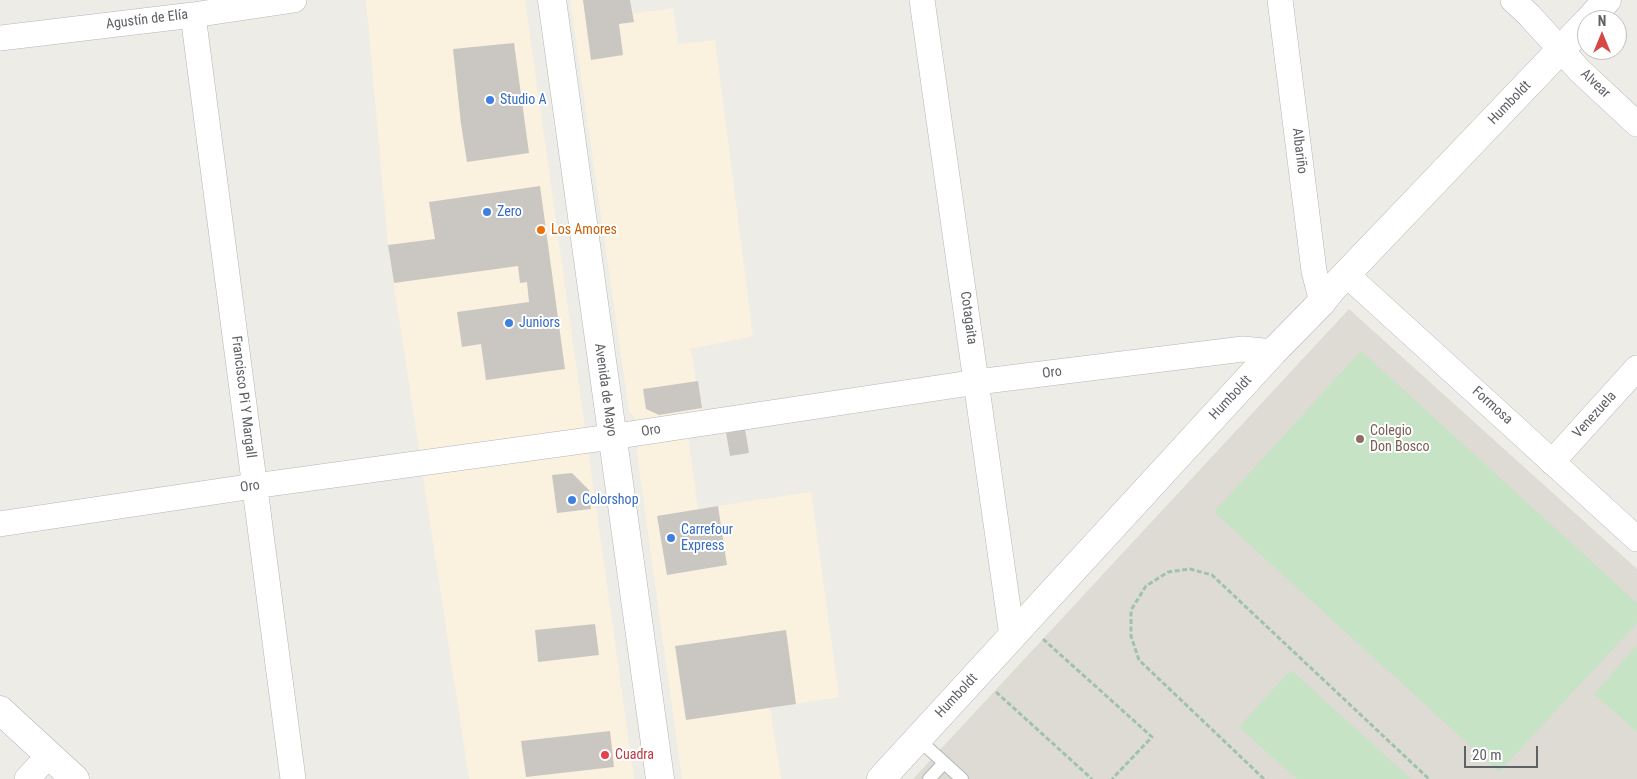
<!DOCTYPE html>
<meta charset="utf-8">
<style>
body{margin:0}
#map{position:relative;width:1637px;height:779px;overflow:hidden;background:#eeece6;font-family:"Roboto Condensed",sans-serif}
canvas{display:block}
.north{position:absolute;left:1577px;top:10px;width:50px;height:50px;box-sizing:border-box;background:#fff;border:1px solid #bfc0c1;border-radius:50%;rotate:0deg;font-size:14px;font-weight:700;line-height:20px;text-align:center;color:#5e6165}
.north::after{content:'';display:block;margin:auto;width:18px;height:22px;background:#d74744;clip-path:polygon(50% 0,100% 100%,50% 72%,0 100%)}
.scale{position:absolute;left:1464px;top:746px;width:74px;height:22px;box-sizing:border-box;border:2px solid #5e6165;border-top:0;padding-left:6px;font-size:15px;line-height:18px;white-space:nowrap;color:#5e6165;-webkit-text-stroke:4px #fff;paint-order:stroke}
</style>
<div id="map">
<canvas width="1637" height="779"></canvas>
<div class="north">N</div>
<div class="scale">20 m</div>
</div>
<script>
const g = document.querySelector('canvas').getContext('2d');
g.lineJoin = 'round';
function fillPath(path, color) { g.fillStyle = color; g.fill(path, 'evenodd'); }
function strokePath(path, color, width, dash) { g.strokeStyle = color; g.lineWidth = width; g.lineCap = dash ? 'butt' : 'round'; g.setLineDash(dash || []); g.stroke(path); }
function write(font, color, halo, rows, align = 'center') {
  g.font = font + ' "Roboto Condensed",sans-serif'; g.lineWidth = 4; g.setLineDash([]); g.textBaseline = 'middle'; g.strokeStyle = halo; g.fillStyle = color; for (const [text, x, y, turn = 0] of rows) {
    g.save(); g.translate(x, y); g.rotate((+turn || 0) * Math.PI / 180); g.textAlign = isNaN(turn) ? turn : align; if (halo) g.strokeText(text, 0, 0); g.fillText(text, 0, 0); g.restore();
  }
}
fillPath(new Path2D(`
 M366 0H525L634 779H469L388 245Z
 M570 0H630L633 14 673 8 678 44 715 40 753 336 691 349 701 414 646 422 636 419 629 411Z
 M688 436 698 509 811 492 839 697 770 708 781 779H682L637 453 638 447 645 444Z`), '#faf2df');
fillPath(new Path2D(`
 M1349 309 1637 569V779H913Z`), '#dedbd5');
fillPath(new Path2D(`
 M1361 351 1637 603V623L1499 772 1214 512Z
 M1637 645V732L1594 694Z
 M1291 670 1411 779H1297L1239 727Z`), '#c7e3c6');
fillPath(new Path2D(`
 M583 0H630L634 22 619 24 623 55 591 60Z
 M514 43 529 153 467 162 461 124 453 49Z
 M540 186 565 369 486 380 481 344 462 347 457 312 529 302 527 282 520 283 518 266 394 283 388 245 435 239 429 202Z
 M698 381 702 408 659 415 646 409 643 389Z
 M745 429 749 453 730 456 726 433Z
 M572 473 589 490 591 509 557 513 552 475Z
 M718 506 727 565 667 575 657 516Z
 M595 624 599 655 538 662 535 630Z
 M786 630 796 704 686 720 675 646Z
 M610 731 614 767 526 777 521 741Z`), '#cac7c3');
const lane = new Path2D(`
 M918 739 962 779
 M929 779 944 763`);
const street = new Path2D(`
 M922 0 1012 636
 M1280 0 1314 271 1322 302
 M1513 0 1529 15 1580 71 1637 124
 M193 15 293 779
 M0 38 193 15 294 0
 M1346 274 1637 539
 M1552 462 1637 368
 M0 524 254 486 611 437 977 382 1243 349 1273 352
 M27 779 49 755`);
const secondary = new Path2D(`
 M552 0 660 779
 M1589 20 1607 0
 M0 710 75 779
 M881 779 1273 352 1322 302 1332 289 1587 22`);
strokePath(lane, '#b3b6b9', 14);
strokePath(street, '#b3b6b9', 26);
strokePath(secondary, '#b2b5b9', 29);
strokePath(new Path2D(`
 M1043 639 1152 737 1112 779
 M996 692 1092 779
 M1264 779 1139 660 1131 636V610L1146 586 1168 572 1190 569 1212 575 1429 779`), '#9fc3a8', 3, [5, 2.5]);
strokePath(lane, '#fff', 12);
strokePath(street, '#fff', 25);
strokePath(secondary, '#fff', 28);
for (const [x, y, r, color] of [
 [490,100,5,"#3f7fe0"],
 [487,212,5,"#3f7fe0"],
 [541,230,5,"#e8710a"],
 [509,323,5,"#3f7fe0"],
 [1360,439,5,"#8d6e63"],
 [572,500,5,"#3f7fe0"],
 [671,538,5,"#3f7fe0"],
 [605,755,5,"#e0444e"]
]) { const dot = new Path2D(); dot.arc(x, y, r, 0, 2 * Math.PI); g.fillStyle = color; g.fill(dot); strokePath(dot, '#fff', 2); }
write('14px', '#5e6165', '#fff', [
 ["Agustín de Elía",147,20,-7],
 ["Alvear",1595,84,43],
 ["Humboldt",1510,103,-46],
 ["Albariño",1299,151,83],
 ["Cotagaita",968,318,82],
 ["Oro",1052,373,-7],
 ["Avenida de Mayo",605,390,82],
 ["Francisco Pi Y Margall",243,397,83],
 ["Humboldt",1231,398,-47],
 ["Formosa",1492,406,42],
 ["Venezuela",1595,415,-48],
 ["Oro",651,431,-9],
 ["Oro",250,487,-8],
 ["Humboldt",957,696,-47]
]);
write('14px', '#366cbe', '#fff', [
 ["Studio A",500,100],
 ["Zero",497,212],
 ["Juniors",519,323],
 ["Colorshop",582,500],
 ["Carrefour",681,530],
 ["Express",681,546]
], 'left');
write('14px', '#c56008', '#fff', [
 ["Los Amores",551,230]
], 'left');
write('14px', '#785e54', '#fff', [
 ["Colegio",1370,431],
 ["Don Bosco",1370,447]
], 'left');
write('14px', '#be3a42', '#fff', [
 ["Cuadra",615,755]
], 'left');
</script>
